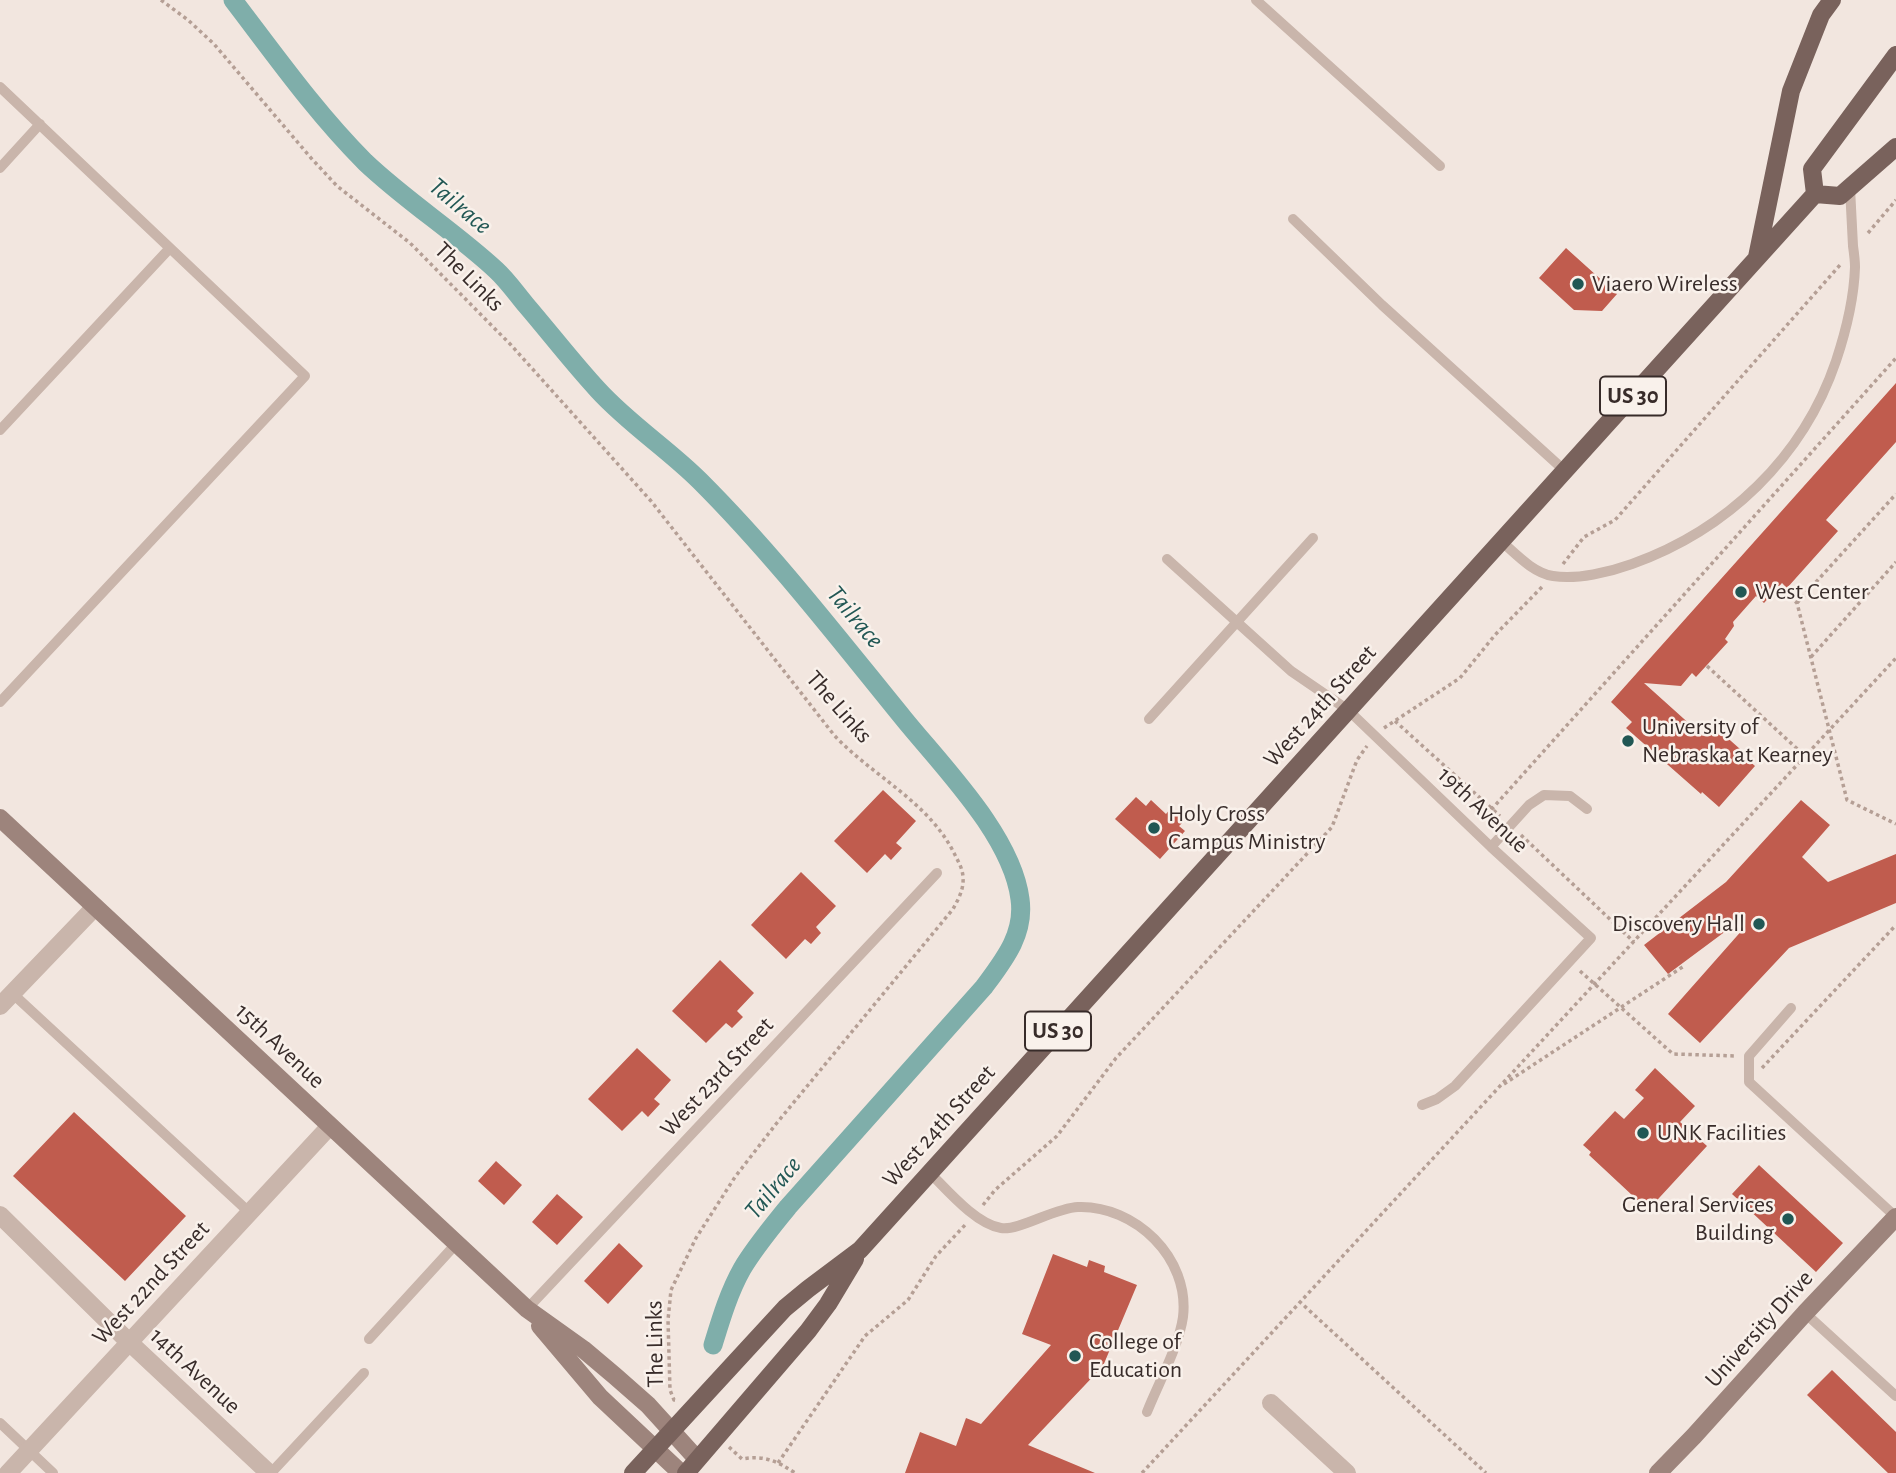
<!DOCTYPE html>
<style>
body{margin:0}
canvas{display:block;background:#f2e6df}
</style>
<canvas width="1896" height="1473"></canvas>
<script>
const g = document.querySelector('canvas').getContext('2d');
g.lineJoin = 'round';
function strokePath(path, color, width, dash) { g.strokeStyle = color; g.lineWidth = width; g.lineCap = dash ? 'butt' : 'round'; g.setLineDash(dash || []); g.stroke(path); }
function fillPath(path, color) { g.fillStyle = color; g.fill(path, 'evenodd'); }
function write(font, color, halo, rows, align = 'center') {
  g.font = font + ' "Alegreya Sans",sans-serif'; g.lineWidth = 5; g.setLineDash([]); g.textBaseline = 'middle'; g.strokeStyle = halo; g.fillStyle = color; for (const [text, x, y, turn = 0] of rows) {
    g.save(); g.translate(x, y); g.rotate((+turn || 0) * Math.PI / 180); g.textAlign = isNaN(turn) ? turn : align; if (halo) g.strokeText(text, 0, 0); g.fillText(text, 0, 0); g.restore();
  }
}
strokePath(new Path2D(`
 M233 0C275 55 316 113 365 162 406 201 455 232 496 270 507 280 516 293 526 305 550 333 573 363 598 390 629 424 668 449 700 481 774 555 838 638 904 719 943 767 1012 836 1020 899 1025 934 1004 960 984 987L788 1207C772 1227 755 1247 742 1269 729 1292 721 1319 713 1345`), '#7faeaa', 19);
fillPath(new Path2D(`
 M1566 248 1617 294 1602 311 1574 310 1539 278Z
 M1896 383V442L1826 520 1838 531 1787 588 1782 583 1764 603 1756 596 1733 622 1734 626 1725 639 1728 642 1696 677 1692 673 1681 686 1644 683 1703 736 1713 725 1740 749 1738 751 1755 766 1719 807 1702 792 1701 794 1626 728 1632 722 1611 702Z
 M883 790 916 821 896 843 902 848 891 860 885 854 867 873 834 841Z
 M1136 797 1146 806 1151 800 1166 814 1170 809 1184 821 1179 826 1185 831 1160 859 1115 819Z
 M1801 800 1830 825 1802 857 1828 882 1896 854V903L1789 948 1700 1043 1668 1014 1744 928 1738 922 1668 974 1644 945 1726 882Z
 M801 872 836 906 816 927 821 933 811 944 805 939 786 959 751 925Z
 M720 960 754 993 737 1011 743 1017 732 1028 726 1023 706 1043 672 1011Z
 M637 1048 671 1080 654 1099 660 1104 648 1117 642 1111 622 1131 588 1099Z
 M1655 1068 1695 1106 1680 1122 1707 1146 1648 1210 1589 1155 1591 1152 1583 1145 1615 1111 1624 1119 1644 1098 1635 1090Z
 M74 1112 186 1216 125 1281 13 1176Z
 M496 1161 522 1185 504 1205 478 1181Z
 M1759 1165 1843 1243 1816 1272 1732 1194Z
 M557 1194 583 1217 557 1245 532 1222Z
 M619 1243 643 1266 608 1304 584 1281Z
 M1053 1254 1087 1267 1089 1260 1105 1266 1104 1272 1137 1285 1103 1366 1028 1445 1095 1473H905L920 1432 956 1446 966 1418 981 1424 1051 1345 1022 1334Z
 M1832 1370 1896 1432V1473H1888L1807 1395Z`), '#c05c4e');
strokePath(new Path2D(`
 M161 0 188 20 214 44 311 158 337 186 410 243 511 345 651 501 834 735C872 776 928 801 954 853 958 861 963 869 963 878 964 889 958 900 953 909L776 1124 735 1177 696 1238 671 1290 668 1320 670 1390 674 1400H676
 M1868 233 1896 200
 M1563 564 1584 537 1615 520 1840 265
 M1779 588 1797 603 1847 800 1896 824
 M1797 603 1896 494
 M1811 657 1896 562
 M1707 666 1805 756
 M1395 721 1500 816
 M1384 728 1460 678 1495 635 1542 587
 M1482 820 1896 358
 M1521 835 1634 942
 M1580 971 1673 1054 1737 1056
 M1762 1068 1896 925
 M1504 1084 1684 966
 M983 1205 995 1190 1057 1136 1116 1058 1332 827 1357 760 1367 746
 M1299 1301 1486 1473
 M729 1447 742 1459C764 1455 777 1461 795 1473
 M778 1463 865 1336 908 1300 936 1256 966 1224
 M1142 1473 1896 658`), '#b59f95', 3.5, [3.5, 3.5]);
strokePath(new Path2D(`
 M1256 0 1440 166
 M0 87 305 376 0 702
 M0 168 40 124
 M1293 219 1382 305 1565 471
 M0 430 170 248
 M1501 541C1516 554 1533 573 1553 576 1577 580 1610 572 1632 564 1727 530 1803 458 1836 361 1846 331 1854 299 1855 267 1855 260 1854 253 1853 246 1852 227 1851 207 1850 188
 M1167 559 1291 671 1348 710 1491 847 1591 938 1455 1086 1437 1099 1422 1105
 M1149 719 1313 538
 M1491 847 1529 805 1544 795 1570 796 1587 809
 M12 993 250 1213
 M1791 1008 1749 1056V1082L1896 1217
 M930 1173C948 1191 976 1224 1001 1228 1019 1231 1054 1208 1078 1207 1135 1205 1190 1258 1183 1317 1179 1346 1158 1384 1147 1412
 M527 1309 937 873
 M1805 1313 1896 1396
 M369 1339 456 1244
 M0 1423 53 1473
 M271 1473 364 1373`), '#c9b5ab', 10);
strokePath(new Path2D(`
 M0 1006 95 907
 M0 1215 129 1342 269 1473
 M1271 1403 1347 1473
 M8 1473 330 1126`), '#c9b5ab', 18);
strokePath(new Path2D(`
 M0 818 527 1309 583 1349 615 1376 648 1405 697 1459
 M540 1326 600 1397 681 1473
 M1658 1473 1694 1436 1805 1313 1896 1217`), '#9d847c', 18);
strokePath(new Path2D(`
 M1815 194 1840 196 1896 147
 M1757 257 1791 91 1821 15 1832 0
 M633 1473 785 1308 808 1289 860 1250 1815 194 1812 169 1896 55
 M686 1473 808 1331 828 1304 855 1259`), '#79625c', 18);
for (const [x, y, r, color] of [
 [1578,284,7,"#215754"],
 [1741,592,7,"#215754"],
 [1628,741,7,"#215754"],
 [1154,828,7,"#215754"],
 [1759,924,7,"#215754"],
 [1643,1133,7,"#215754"],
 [1788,1219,7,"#215754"],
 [1075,1356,7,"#215754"]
]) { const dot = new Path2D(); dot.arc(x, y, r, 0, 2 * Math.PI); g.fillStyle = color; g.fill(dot); strokePath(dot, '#f9f1eb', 2.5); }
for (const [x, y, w] of [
 [1633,396,66],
 [1058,1031,66]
]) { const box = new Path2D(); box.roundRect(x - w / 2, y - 19.5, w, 39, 5); g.fillStyle = '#f9f1eb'; g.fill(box); strokePath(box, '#382c2a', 2); }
write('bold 23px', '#382c2a', null, [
 ["US 30",1633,396],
 ["US 30",1058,1031]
]);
write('24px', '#382c2a', '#f9f1eb', [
 ["The Links",469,277,45],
 ["West 24th Street",1320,706,-48],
 ["The Links",839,707,49],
 ["19th Avenue",1483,810,43],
 ["15th Avenue",280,1046,43],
 ["West 23rd Street",717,1077,-47],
 ["West 24th Street",939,1126,-48],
 ["West 22nd Street",151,1283,-47],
 ["University Drive",1759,1329,-48],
 ["The Links",655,1344,-91],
 ["14th Avenue",195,1371,43]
]);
write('24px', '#382c2a', '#f9f1eb', [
 ["Viaero Wireless",1592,284],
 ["West Center",1755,592],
 ["University of",1642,727],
 ["Nebraska at Kearney",1642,755],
 ["Holy Cross",1168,814],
 ["Campus Ministry",1168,842],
 ["Discovery Hall",1745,924,"right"],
 ["UNK Facilities",1657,1133],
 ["General Services",1774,1205,"right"],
 ["Building",1774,1233,"right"],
 ["College of",1089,1342],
 ["Education",1089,1370]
], 'left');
write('italic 26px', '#215754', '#f9f1eb', [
 ["Tailrace",460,206,40],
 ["Tailrace",855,617,50],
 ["Tailrace",773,1188,-50]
]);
</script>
